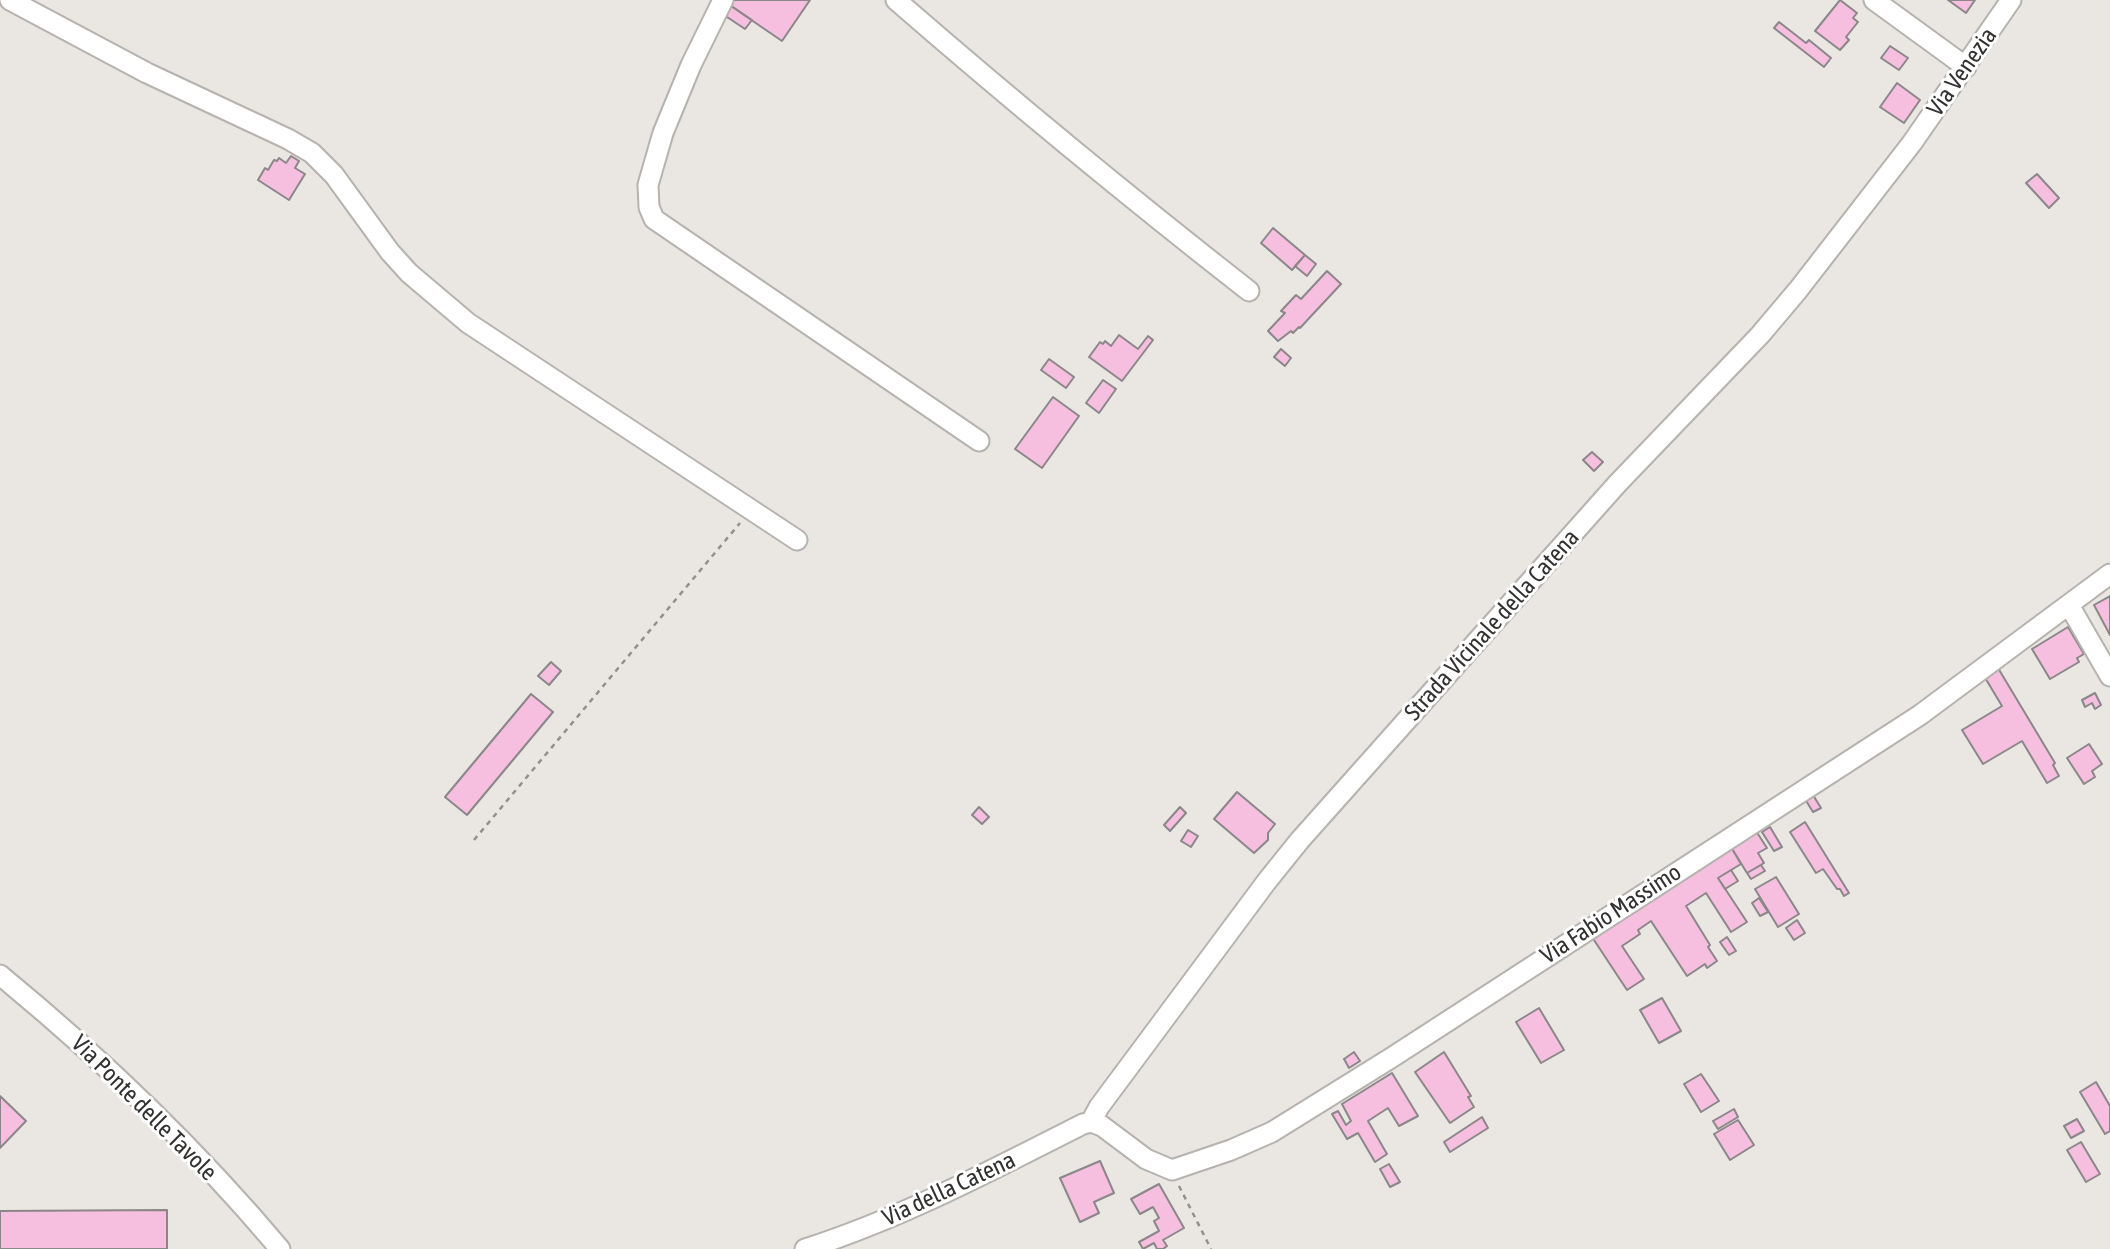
<!DOCTYPE html>
<style>
body{margin:0}
canvas{display:block;background:#eae6e2}
</style>
<canvas width="2110" height="1249"></canvas>
<script>
const g = document.querySelector('canvas').getContext('2d');
g.lineJoin = 'round';
function fillPath(path, color) { g.fillStyle = color; g.fill(path, 'evenodd'); }
function strokePath(path, color, width, dash) { g.strokeStyle = color; g.lineWidth = width; g.lineCap = dash ? 'butt' : 'round'; g.setLineDash(dash || []); g.stroke(path); }
function write(font, color, halo, rows, align = 'center') {
  g.font = font + ' "Asap Condensed",sans-serif'; g.lineWidth = 6; g.setLineDash([]); g.textBaseline = 'middle'; g.strokeStyle = halo; g.fillStyle = color; for (const [text, x, y, turn = 0] of rows) {
    g.save(); g.translate(x, y); g.rotate((+turn || 0) * Math.PI / 180); g.textAlign = isNaN(turn) ? turn : align; if (halo) g.strokeText(text, 0, 0); g.fillText(text, 0, 0); g.restore();
  }
}
const building = new Path2D(`
 M727 0H810L782 41 725 2Z
 M1840 0 1857 13 1853 18 1858 22 1846 37 1849 40 1840 50 1815 31Z
 M1948 0H1975L1966 13Z
 M730 5 752 20 745 29 724 15Z
 M1779 22 1806 43 1809 40 1831 58 1824 67 1774 28Z
 M1890 46 1908 58 1899 70 1881 58Z
 M1897 83 1920 100 1904 123 1880 107Z
 M291 156 299 161 295 168 305 174 289 200 258 180 265 168 268 170 274 160 277 161 279 158 286 163Z
 M2037 174 2059 198 2049 208 2026 183Z
 M1273 228 1305 255 1292 270 1261 243Z
 M1305 255 1316 264 1307 276 1295 266Z
 M1327 271 1341 284 1300 328 1299 327 1293 333 1291 331 1278 341 1268 331 1285 313 1281 311 1296 295 1301 299Z
 M1119 335 1138 349 1148 336 1153 340 1122 381 1089 357 1100 342 1103 344 1105 341 1111 346Z
 M1281 349 1291 358 1285 366 1274 357Z
 M1049 359 1074 377 1066 388 1041 370Z
 M1103 380 1116 389 1099 413 1086 403Z
 M1053 397 1079 416 1042 468 1015 449Z
 M1592 452 1603 462 1594 471 1583 460Z
 M2110 596V635L2094 605Z
 M2068 627 2084 654 2077 658 2079 662 2050 679 2032 649Z
 M551 662 561 671 549 685 538 676Z
 M1998 668 2055 763 2053 765 2059 776 2047 783 2022 741 1983 764 1962 730 2002 706 1984 676Z
 M2095 693 2101 705 2095 709 2092 703 2085 707 2082 700Z
 M531 694 553 712 467 815 445 797Z
 M2089 744 2102 764 2092 771 2095 777 2084 784 2067 758Z
 M1237 792 1275 824 1268 833V840L1254 853 1214 819Z
 M1813 795 1821 808 1813 812 1805 799Z
 M979 807 989 817 982 824 972 815Z
 M1180 807 1186 813 1170 831 1164 825Z
 M1805 822 1849 893 1844 896 1840 889H1837L1823 869 1816 873 1790 832Z
 M1770 827 1782 847 1774 851 1762 832Z
 M1188 830 1198 836 1191 847 1181 841Z
 M1756 831 1767 848 1758 853 1764 863 1747 873 1731 847Z
 M1731 847 1741 864 1718 878 1747 922 1731 932 1706 893 1686 906 1710 945 1708 947 1717 961 1707 968 1705 964 1687 976 1651 921 1638 930 1640 934 1622 946 1644 979 1627 990 1592 937Z
 M1761 865 1765 871 1751 879 1747 873Z
 M1731 870 1738 881 1725 889 1718 878Z
 M1776 877 1799 914 1778 927 1755 889Z
 M1759 898 1768 912 1760 916 1752 903Z
 M1797 920 1805 933 1794 940 1786 928Z
 M1727 937 1736 951 1729 955 1720 942Z
 M1662 998 1681 1031 1659 1043 1640 1010Z
 M1539 1008 1564 1050 1541 1063 1516 1022Z
 M1354 1052 1360 1061 1349 1068 1344 1059Z
 M1444 1052 1471 1096 1468 1097 1474 1107 1450 1123 1415 1072Z
 M1392 1073 1418 1116 1399 1126 1388 1108 1368 1121 1387 1154 1375 1162 1358 1133 1347 1139 1332 1114 1338 1111 1346 1125 1351 1121 1342 1104Z
 M1701 1074 1719 1101 1701 1112 1684 1084Z
 M2096 1082 2110 1106V1131L2105 1134 2080 1092Z
 M0 1096 26 1121 0 1148Z
 M1734 1109 1738 1117 1718 1129 1713 1121Z
 M1482 1117 1488 1128 1450 1152 1444 1142Z
 M2077 1119 2084 1131 2071 1138 2064 1126Z
 M1738 1120 1754 1145 1730 1160 1714 1134Z
 M2081 1142 2100 1174 2086 1182 2067 1150Z
 M1100 1161 1114 1193 1094 1202 1099 1213 1080 1222 1060 1178Z
 M1389 1164 1400 1182 1390 1187 1380 1169Z
 M1159 1184 1184 1228 1163 1240 1167 1246 1163 1249H1157L1154 1243 1143 1249 1139 1242 1159 1231 1154 1221 1159 1218 1153 1207 1140 1214 1131 1199Z
 M167 1210V1249H0V1211Z`);
fillPath(building, '#f6bfdf');
strokePath(building, '#8b8789', 2);
const minor = new Path2D(`
 M10 0 147 73 288 139 312 153 334 175 390 252 409 273 468 323 797 540
 M723 0 691 65 663 133 648 185 649 207 654 219 979 441
 M896 0C1011 100 1129 197 1249 291
 M1874 0 1966 67
 M2069 605 2110 676
 M0 975C101 1058 196 1149 280 1249
 M1091 1122 1099 1107 1267 881 1300 840 1618 483 1760 335 1798 290 1912 143 2011 0
 M1091 1122 1102 1126 1146 1159 1172 1170 1231 1150 1272 1132 1391 1058 1920 715 2110 574
 M805 1249C902 1218 992 1170 1083 1124L1091 1122`);
strokePath(minor, '#b6b3af', 23);
strokePath(new Path2D(`
 M474 840 740 523
 M1179 1186 1211 1249`), '#93908d', 2.5, [5, 5]);
strokePath(minor, '#fff', 19);
write('24px', '#333130', '#fff', [
 ["Via Venezia",1962,72,-55],
 ["Strada Vicinale della Catena",1492,625,-48],
 ["Via Fabio Massimo",1611,914,-33],
 ["Via Ponte delle Tavole",144,1108,45],
 ["Via della Catena",949,1189,-25]
]);
</script>
